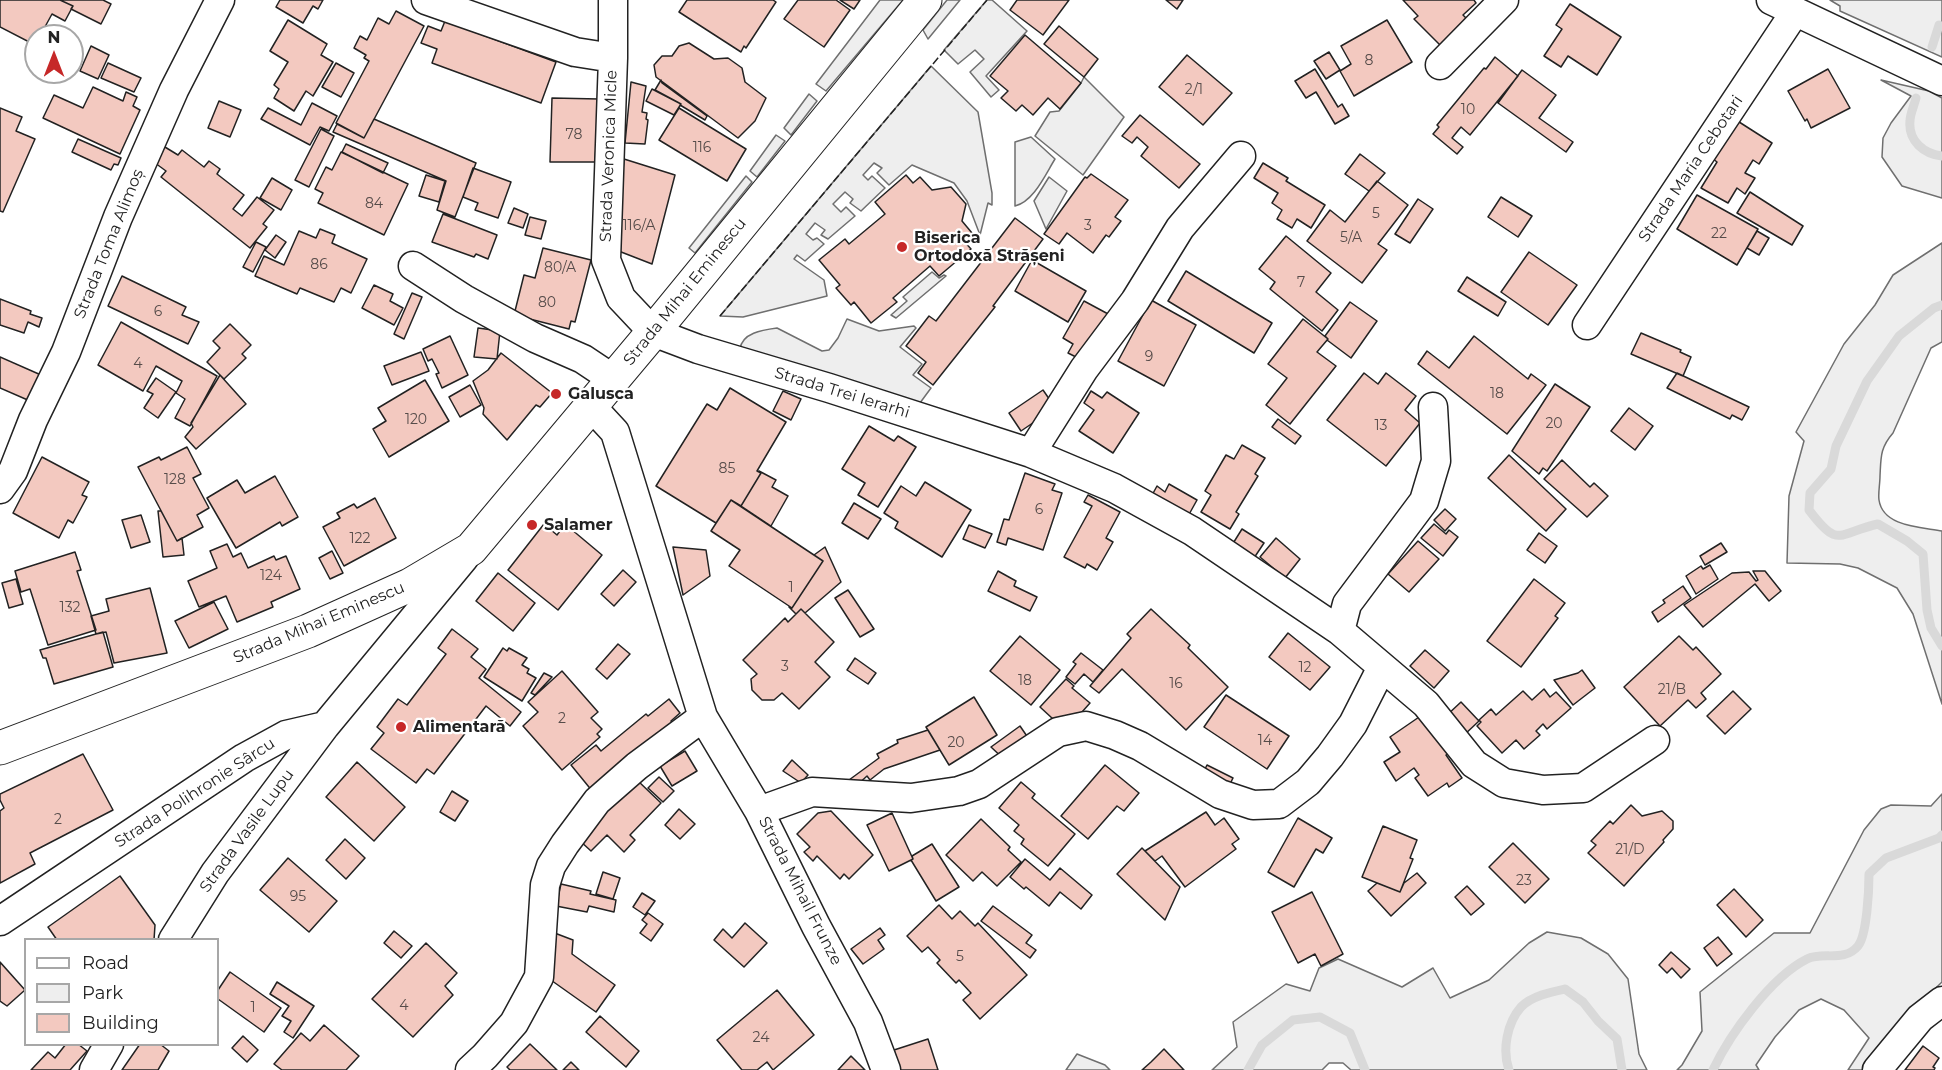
<!DOCTYPE html>
<meta charset="utf-8">
<style>
body{margin:0}
#map{position:relative;width:1942px;height:1070px;overflow:hidden;background:#fff;font-family:Montserrat,sans-serif}
canvas{display:block}
.legend{position:absolute;left:24px;top:938px;width:195px;height:108px;box-sizing:border-box;background:#fff;border:2px solid #a7a7a7;margin:0;padding:8px 10px;list-style:none;font-size:18px;color:#222}
.legend li{display:flex;align-items:center;gap:12px;height:30px}
.legend b{width:30px;border:2px solid #a7a7a7}
.north{position:absolute;left:24px;top:24px;width:60px;height:60px;box-sizing:border-box;background:#fff;border:2px solid #a7a7a7;border-radius:50%;rotate:0deg;font-size:16px;font-weight:700;line-height:24px;text-align:center;color:#222}
.north::after{content:'';display:block;margin:auto;width:21px;height:27px;background:#c62828;clip-path:polygon(50% 0,100% 100%,50% 72%,0 100%)}
</style>
<div id="map">
<canvas width="1942" height="1070"></canvas>
<ul class="legend">
<li><b style="height:8px;background:#fff"></b>Road</li>
<li><b style="height:16px;background:#eee"></b>Park</li>
<li><b style="height:16px;background:#f3c9c0"></b>Building</li>
</ul>
<div class="north">N</div>
</div>
<script>
const g = document.querySelector('canvas').getContext('2d');
g.lineJoin = 'round';
function fillPath(path, color) { g.fillStyle = color; g.fill(path, 'evenodd'); }
function strokePath(path, color, width, dash) { g.strokeStyle = color; g.lineWidth = width; g.lineCap = dash ? 'butt' : 'round'; g.setLineDash(dash || []); g.stroke(path); }
function write(font, color, halo, rows, align = 'center') {
  g.font = font + ' Montserrat,sans-serif'; g.lineWidth = 4.5; g.setLineDash([]); g.textBaseline = 'middle'; g.strokeStyle = halo; g.fillStyle = color; for (const [text, x, y, turn = 0] of rows) {
    g.save(); g.translate(x, y); g.rotate((+turn || 0) * Math.PI / 180); g.textAlign = isNaN(turn) ? turn : align; if (halo) g.strokeText(text, 0, 0); g.fillText(text, 0, 0); g.restore();
  }
}
const green = new Path2D(`
 M880 0H903L826 91 816 84Z
 M947 0H960L928 39 923 30Z
 M987 0H992L1027 31 986 76 999 90 991 97 970 72 984 59 975 50 958 64 944 50Z
 M1830 0H1942V57L1840 11V6Z
 M931 66 978 112 992 193V205L988 203 980 235 967 201 954 183 912 165 889 185 877 173 882 168 874 163 863 175 868 180 872 176 885 188 861 211 850 203 853 199 845 192 833 204 841 212 846 207 855 216 828 239 821 235 825 230 815 223 806 234 813 240 817 238 824 244 805 261 797 255 794 259 824 280 827 296 743 317 720 316Z
 M1084 77 1124 117 1083 175 1035 136 1050 112 1059 111 1081 83Z
 M1881 80 1929 91 1942 98V198L1902 186 1882 157 1883 138 1891 123 1911 96Z
 M809 94 817 101 791 135 784 128Z
 M776 135 785 141 757 177 750 171Z
 M1031 137 1055 159C1045 175 1034 201 1015 206V142Z
 M746 176 752 182 695 253 689 248Z
 M1049 177 1067 191 1046 229 1034 201Z
 M1942 243V342L1931 348 1893 433C1880 448 1881 457 1880 476 1880 484 1878 493 1879 500 1883 527 1921 527 1942 531V704L1913 614 1897 588 1858 568 1840 564 1787 563 1789 496 1804 441 1796 432 1844 344 1875 305 1893 275Z
 M932 272 939 278 944 275 946 276 896 318 891 315 907 301 903 297Z
 M847 319 879 331 914 326 916 328 900 347 922 364 913 375 931 388 917 407 740 349C742 333 762 330 777 328L822 351 829 350 838 338Z
 M1942 794V982L1917 1006 1864 1070H1848L1869 1038 1844 1010 1821 999 1799 1010 1775 1037 1756 1065 1759 1070H1677L1682 1065 1702 1031 1700 992 1774 933H1810L1864 830 1881 809 1891 805 1931 806Z
 M1547 932 1581 938 1608 954 1628 979 1639 1054 1647 1070H1351L1343 1063H1329L1322 1070H1212L1237 1047 1233 1022 1286 984 1310 991 1319 968 1338 959 1402 987 1433 968 1450 998 1489 980 1529 943Z
 M1077 1054 1105 1065 1110 1070H1066Z`);
fillPath(green, '#eee');
strokePath(green, '#6f6f6f', 1.5);
strokePath(new Path2D(`
 M1932 47 1939 25
 M1916 98C1914 106 1910 114 1910 121 1908 141 1924 154 1942 156
 M1942 305 1934 308 1899 336 1867 381 1836 446 1831 469 1810 493 1809 510C1839 550 1838 533 1878 524L1907 541 1923 554 1927 610 1931 628 1942 646
 M1248 1070 1262 1045 1293 1020 1320 1017 1350 1033 1365 1070
 M1509 1070C1502 1050 1507 1023 1521 1007 1532 996 1551 992 1565 989L1583 1002 1598 1021 1617 1039 1622 1070
 M1713 1070C1730 1034 1771 977 1807 959 1823 951 1844 963 1858 946 1867 935 1869 889 1869 874L1886 858 1939 838 1942 835`), '#d9d9d9', 9);
const building = new Path2D(`
 M0 0H60L73 6 65 21 52 14 40 36H36L35 45 0 27Z
 M60 0H103L111 4 101 24 71 9 73 6Z
 M280 0H323L318 9 313 6 303 23 276 7Z
 M687 0H773L776 2 746 48 744 46 741 52 679 12Z
 M798 0H836L850 10 824 47 784 19Z
 M840 0H860L854 9Z
 M1017 0H1069L1043 35 1010 10Z
 M1166 0H1183L1177 9Z
 M1403 0H1474L1476 3 1463 15 1471 23 1444 49 1414 19 1418 16Z
 M1570 4 1621 37 1597 75 1568 56 1561 67 1544 56 1562 29 1556 25Z
 M396 11 424 26 364 138 336 123 369 61 364 58 366 55 354 48 360 36 367 40 378 18 389 24Z
 M288 20 327 44 321 55 333 62 313 96 306 91 294 111 274 98 279 89 274 85 288 62 270 51Z
 M1387 20 1412 62 1354 96 1340 71 1351 64 1341 46Z
 M445 21 556 62 541 103 432 63 437 49 421 43 428 26 441 31Z
 M1059 26 1098 59 1084 77 1044 44Z
 M1025 35 1081 83 1060 109 1048 98 1033 115 1022 105 1016 111 1001 98 1008 91 990 76Z
 M689 43 714 59 728 58 742 68 745 82 766 98 755 121 738 138 656 77 654 65 662 56H672L679 46Z
 M91 46 109 55 98 79 80 71Z
 M1329 52 1340 70 1326 79 1314 61Z
 M1187 55 1232 93 1203 125 1159 87Z
 M1495 57 1518 76 1470 135 1461 127 1452 138 1463 147 1457 154 1433 134 1439 127 1437 125 1484 68 1486 69Z
 M108 63 141 78 134 92 101 78Z
 M336 63 354 73 341 97 322 87Z
 M1315 69 1338 107 1342 104 1349 116 1335 124 1316 92 1306 98 1295 81Z
 M1828 69 1850 108 1811 128 1807 119 1805 121 1788 91Z
 M1522 70 1556 95 1539 118 1573 142 1566 152 1498 103Z
 M661 80 662 83 707 116 705 120 680 105 681 104 655 90Z
 M631 82 646 86 642 112 647 113 646 119 648 120 645 144 625 143Z
 M93 87 123 101 126 92 137 97 133 106 140 110 120 154 43 118 54 95 83 108Z
 M652 89 681 104 674 115 646 101Z
 M552 98 599 99 595 162H550Z
 M219 101 241 110 230 137 208 128Z
 M312 103 337 116 329 131 320 127 310 145 261 119 268 108 301 125Z
 M0 108 22 117 16 131 35 139 3 212 0 211Z
 M679 108 746 149 727 181 659 140Z
 M1140 115 1200 164 1179 188 1141 156 1148 147 1137 137 1132 143 1122 136Z
 M374 119 476 163 455 217 437 210 446 181 333 132 337 124 364 138Z
 M1736 120 1772 143 1759 164 1753 160 1745 173 1755 178 1745 194 1737 188 1728 203 1701 188 1717 162 1712 158Z
 M321 129 334 136 309 187 295 180Z
 M78 139 121 158 118 165 114 164 111 170 72 152Z
 M160 144 178 155 182 150 204 167 209 161 220 169 217 174 244 195 233 209 242 216 257 197 274 210 263 224 267 227 250 248 161 177 166 171 151 160Z
 M346 144 388 163 383 173 342 152Z
 M341 152 408 184 384 235 318 203 323 193 315 189 326 167 332 170Z
 M1360 154 1385 173 1369 191 1345 174Z
 M624 159 675 175 652 264 616 250Z
 M1263 163 1288 178 1286 181 1325 205 1311 228 1297 219 1292 228 1277 219 1282 210 1272 203 1278 193 1254 178Z
 M473 168 511 182 498 218 475 210 478 203 463 197Z
 M1091 174 1128 200 1115 217 1121 221 1109 237 1106 235 1093 253 1067 233 1059 244 1044 234 1085 177 1087 178Z
 M426 175 445 181 439 202 419 196Z
 M906 175 913 183 920 177 932 190 951 187 966 204 962 221 972 233 963 240 971 249 939 276 930 266 893 298 897 302 871 323 854 302 851 305 836 288 840 285 819 260 845 239 849 244 885 214 875 202Z
 M272 178 292 190 281 210 260 198Z
 M1377 181 1408 205 1378 244 1387 250 1362 283 1307 241 1330 210 1345 222Z
 M1750 192 1803 226 1792 245 1737 213Z
 M1697 195 1758 229 1737 265 1677 229Z
 M1501 197 1532 216 1518 237 1488 217Z
 M1418 199 1433 209 1410 243 1395 234Z
 M514 208 528 214 523 228 508 223Z
 M443 214 497 235 488 259 476 254 474 257 432 242Z
 M530 217 546 221 541 239 525 235Z
 M1015 218 1043 239 993 306 995 307 933 385 918 373 926 362 906 346 929 316 936 321Z
 M320 229 335 235 332 243 367 259 351 293 341 288 334 302 300 288 297 294 255 276 264 256 284 265 299 231 316 238Z
 M1757 231 1769 238 1759 255 1747 248Z
 M276 235 286 242 275 258 265 250Z
 M1286 236 1331 273 1316 292 1338 310 1322 331 1270 289 1275 282 1259 269Z
 M256 242 266 247 253 272 243 267Z
 M543 248 591 260 575 322 571 321 569 329 514 315 524 275 535 278Z
 M1529 252 1577 285 1548 325 1501 292Z
 M1032 260 1086 291 1068 322 1015 291Z
 M1186 271 1272 323 1254 353 1168 301Z
 M122 276 186 307 182 315 199 322 188 344 108 306Z
 M1467 277 1506 302 1498 316 1458 291Z
 M374 285 393 294 390 301 403 308 394 325 362 308Z
 M412 293 422 297 404 339 394 334Z
 M0 299 31 311 30 314 42 318 39 327 28 322 24 333 0 325Z
 M1151 300 1196 325 1164 386 1118 361Z
 M1084 301 1110 315 1084 361 1068 353 1073 344 1063 338Z
 M1350 302 1377 321 1351 358 1327 340 1328 339 1325 336Z
 M1303 319 1328 339 1317 352 1336 366 1290 424 1266 405 1287 378 1268 364Z
 M121 322 217 376 190 426 175 418 185 399 176 393 182 381 156 366 143 391 98 365Z
 M230 324 251 345 242 354 246 358 224 379 207 362 220 348 213 341Z
 M478 328 500 331 497 359 474 357Z
 M1641 333 1681 350 1680 352 1691 357 1683 376 1631 354Z
 M450 336 468 375 442 388 436 374 439 373 432 359 428 361 423 349Z
 M1474 336 1528 379 1531 374 1546 385 1507 434 1418 364 1427 351 1449 368Z
 M421 352 429 371 392 385 384 366Z
 M501 353 552 393 540 407 536 405 507 440 483 414 484 408 473 381 488 370Z
 M0 357 41 375 30 401 0 388Z
 M1364 373 1378 384 1386 373 1416 396 1405 410 1420 423 1386 466 1327 420Z
 M1677 373 1749 407 1742 420 1732 415 1730 419 1667 388Z
 M220 375 246 404 196 449 185 437 193 427 191 423Z
 M156 378 176 392 158 418 144 408 153 394 147 391Z
 M425 380 449 421 389 457 373 429 386 421 378 408Z
 M1555 384 1590 407 1547 471 1543 468 1539 474 1512 451Z
 M470 385 481 405 460 417 449 397Z
 M730 388 786 422 757 471 761 473 741 506 731 500 716 523 656 486 707 404 717 410Z
 M1043 390 1052 403 1046 414 1021 431 1009 413Z
 M783 391 801 399 791 420 773 411Z
 M1091 391 1102 398 1107 392 1139 413 1113 453 1079 431 1094 410 1084 403Z
 M1629 408 1653 426 1635 450 1611 431Z
 M1278 419 1301 436 1295 444 1272 427Z
 M869 426 894 441 898 436 916 447 878 507 858 495 865 483 842 469Z
 M1242 445 1265 458 1255 474 1258 476 1236 512 1239 514 1230 529 1201 512 1211 495 1205 491 1226 455 1234 459Z
 M187 447 201 474 193 478 209 508 197 515 203 527 177 541 138 467 159 457 161 460Z
 M1509 455 1566 509 1546 531 1488 478Z
 M42 457 89 482 82 495 87 497 73 523 68 520 59 538 13 513Z
 M1562 460 1590 487 1594 483 1608 496 1587 517 1544 479Z
 M759 471 776 480 772 487 788 496 771 526 741 506 761 473Z
 M1025 473 1055 484 1052 490 1062 493 1043 550 1008 538 1006 545 997 542 1004 519 1009 520Z
 M275 476 298 517 282 526 280 522 236 548 207 498 237 480 245 493Z
 M925 482 971 510 942 557 895 528 898 522 884 513 901 486 916 496Z
 M1169 484 1197 500 1187 518 1151 497 1157 486 1165 492Z
 M1088 495 1120 512 1106 538 1113 542 1097 570 1087 564 1085 568 1064 557 1092 506 1084 502Z
 M375 498 396 538 344 566 323 527 340 518 337 513 354 504 357 508Z
 M731 500 823 561 792 608 729 566 740 550 711 531Z
 M854 503 881 519 868 539 842 523Z
 M1445 509 1456 519 1445 531 1434 520Z
 M158 511H161L177 541 182 538 184 555 163 557Z
 M141 515 150 542 131 548 122 520Z
 M544 524 557 535 565 524 602 555 558 610 508 570Z
 M1434 524 1446 534 1449 530 1458 537 1443 556 1421 538Z
 M969 525 992 534 985 548 963 539Z
 M1242 529 1264 543 1254 558 1232 545Z
 M1539 533 1557 546 1545 563 1527 550Z
 M1276 538 1300 559 1285 578 1260 557Z
 M1418 541 1439 559 1409 592 1388 574Z
 M1721 543 1727 552 1705 565 1700 556Z
 M227 544 233 557 241 553 248 568 274 556 276 560 286 556 300 589 271 602 273 607 237 622 226 596 199 607 188 581 217 568 210 551Z
 M673 547 706 550 710 576 683 595Z
 M825 547 841 582 805 613 801 609 796 614 789 607 792 608 823 561 814 555Z
 M332 551 343 573 330 579 319 558Z
 M75 552 81 570 77 571 96 630 48 645 30 589 21 592 15 571Z
 M1710 565 1718 579 1696 594 1686 576 1701 566 1703 569Z
 M623 570 636 582 614 606 601 594Z
 M998 571 1016 581 1014 586 1037 597 1030 611 988 591Z
 M1753 571H1765L1781 591 1769 601 1755 584 1703 627 1684 605 1732 573 1749 572 1756 581 1758 580Z
 M498 573 535 603 513 631 476 601Z
 M16 579 23 604 9 608 2 583Z
 M1534 579 1565 603 1555 616 1558 618 1521 667 1487 641Z
 M1683 586 1691 598 1658 622 1652 612 1665 603 1663 600Z
 M150 588 167 653 114 663 106 632 96 634 91 616 109 611 106 599Z
 M848 590 874 629 860 637 835 598Z
 M214 602 228 629 189 648 175 621Z
 M801 609 834 642 815 662 830 677 799 709 782 693 774 700H762L752 690 751 679 757 674 743 660 785 618 788 622Z
 M1151 609 1190 645 1188 648 1228 687 1186 730 1122 669 1099 693 1090 686 1131 638 1127 634Z
 M452 629 478 649 471 657 486 669 479 678 521 712 510 726 486 706 434 774 427 769 416 783 371 749 384 733 377 727 398 699 407 705 446 654 438 648Z
 M103 632 113 667 54 684 46 658H43L40 650Z
 M1288 633 1330 667 1310 690 1269 657Z
 M1020 636 1060 670 1031 705 990 671Z
 M1679 636 1693 650 1696 647 1721 674 1701 693 1706 699 1696 708 1688 700 1660 726 1624 687Z
 M618 644 630 654 607 679 596 669Z
 M503 648 507 651 509 648 527 658 522 665 529 669 527 673 536 678 522 701 484 677Z
 M1425 650 1449 671 1434 688 1410 666Z
 M1081 653 1103 670 1093 682 1084 674 1075 684 1066 677 1076 664 1073 662Z
 M855 658 876 673 868 684 847 670Z
 M1582 670 1595 688 1573 705 1554 680 1578 673Z
 M562 671 598 712 591 718 602 729 597 734 600 737 562 770 523 726 538 712 528 702Z
 M544 673 552 677 535 695 531 693Z
 M1066 679 1074 686 1072 688 1090 703 1074 721 1053 719 1040 707Z
 M1544 689 1550 697 1556 692 1571 708 1547 729 1543 724 1536 731 1540 735 1524 749 1516 740 1502 753 1477 726 1481 722 1479 720 1491 709 1496 715 1523 691 1532 700Z
 M1733 691 1751 709 1725 734 1707 716Z
 M1226 695 1289 736 1267 769 1204 727Z
 M974 697 997 735 949 765 926 727Z
 M669 699 680 713 671 721 675 726 593 792 571 765 596 745 601 751 646 714 648 716Z
 M1461 702 1479 721 1463 736 1446 716Z
 M1422 715 1453 750 1446 755 1462 778 1449 787 1447 783 1428 796 1415 778 1419 775 1414 768 1396 781 1384 762 1400 752 1390 737Z
 M1020 726 1033 745 1007 762 991 747Z
 M928 730 940 750 884 769 870 780 867 776 855 787 849 780 879 758 877 754 898 743 897 740Z
 M685 751 697 771 672 786 660 766Z
 M83 754 113 810 30 853 35 864 0 883V811L4 808 0 800V794Z
 M792 760 808 775 801 783 783 771Z
 M357 762 405 807 374 841 326 797Z
 M1105 765 1139 793 1124 811 1117 806 1088 839 1061 816Z
 M1207 765 1233 778 1228 788 1202 775Z
 M659 777 674 791 663 802 648 788Z
 M637 780 661 803 630 835 635 840 624 852 607 835 591 851 579 840Z
 M1021 782 1035 794 1032 798 1075 834 1048 866 1021 844 1024 839 1014 831 1019 825 999 808Z
 M452 791 468 801 455 821 440 812Z
 M1631 805 1642 816 1662 811 1673 821V829L1663 840 1664 842 1624 886 1588 853 1596 845 1591 841 1610 821 1613 824Z
 M679 809 695 824 680 839 665 825Z
 M831 811 873 855 849 879 844 874 840 879 817 856 813 861 804 852 810 847 797 834 818 813Z
 M1206 812 1215 825 1224 818 1239 839 1232 844 1236 849 1185 887 1162 856 1155 861 1145 851Z
 M892 813 913 859 889 871 867 825Z
 M1298 818 1332 838 1323 853 1316 849 1294 887 1268 872Z
 M981 819 1010 847 1008 850 1021 862 997 886 982 872 973 881 946 855Z
 M1383 826 1417 840 1410 858 1413 859 1400 892 1362 877Z
 M345 839 365 858 346 879 326 860Z
 M1513 843 1549 879 1525 903 1489 867Z
 M932 844 959 887 936 901 911 860 913 859 912 856Z
 M1142 848 1180 887 1165 920 1117 874Z
 M288 858 337 901 309 932 260 890Z
 M1025 859 1050 880 1060 868 1092 895 1081 909 1060 892 1049 906 1026 887 1024 889 1010 877Z
 M603 872 620 878 613 899 596 894Z
 M1417 873 1426 883 1391 916 1368 891 1377 883 1400 892 1404 883Z
 M120 876 155 925 154 940H57L48 927Z
 M561 884 591 891 590 894 616 900 614 912 589 906 587 912 556 906Z
 M1467 886 1484 904 1471 915 1455 897Z
 M1734 889 1763 920 1746 937 1717 905Z
 M1312 892 1343 954 1321 966 1315 954 1298 963 1272 912Z
 M642 893 655 901 645 915 633 907Z
 M939 905 952 919 960 911 975 926 978 923 1027 975 980 1019 963 1000 971 993 959 980 956 983 937 963 940 960 928 947 922 952 907 936Z
 M993 906 1032 935 1026 943 1036 950 1030 958 981 921Z
 M648 913 663 924 651 941 640 933 647 924 642 920Z
 M745 923 767 943 744 967 714 940 723 929 732 938Z
 M880 928 885 935 878 940 884 949 863 964 851 949Z
 M394 931 412 946 401 958 384 943Z
 M552 932 573 940 572 954 615 985 596 1012 548 978Z
 M1718 937 1732 954 1717 966 1704 948Z
 M426 943 457 973 445 986 453 995 413 1037 372 999Z
 M1671 952 1690 969 1681 978 1672 968 1667 973 1659 965Z
 M0 962 25 990 7 1006 0 1001Z
 M230 972 281 1008 264 1032 218 999V990Z
 M277 982 314 1006 293 1038 284 1032 291 1021 282 1016 289 1006 270 994Z
 M777 990 814 1035 773 1070 767 1062 757 1070H742L717 1040Z
 M600 1016 639 1051 626 1067 586 1032Z
 M324 1025 359 1056 346 1070H282L274 1064 301 1033 310 1041Z
 M243 1036 258 1050 247 1062 232 1048Z
 M928 1039 938 1070H900L894 1050Z
 M66 1044H78L87 1051 70 1070H31L48 1052 55 1058Z
 M140 1044H160L169 1051 158 1070H122Z
 M530 1044 557 1070H510L507 1067Z
 M1923 1046 1939 1058 1933 1067 1935 1068 1934 1070H1905Z
 M1164 1049 1184 1070H1142L1151 1062Z
 M851 1056 865 1070H838Z
 M571 1062 579 1070H563Z`);
fillPath(building, '#f3c9c0');
strokePath(building, '#222', 1.5);
const minor = new Path2D(`
 M426 0 575 52 613 58
 M613 0V58L606 260 621 298 653 332 698 349 829 388 1031 453 1114 488 1192 531 1340 631 1426 704 1474 764 1504 783 1543 790 1583 788 1655 740
 M1771 0 1942 81
 M1440 65 1504 0
 M413 266 464 299 535 338 583 359 613 379
 M1587 325 1795 12
 M590 405 615 432 703 717 759 811 816 926 868 1022 886 1070
 M1031 453 1084 369 1135 301 1180 228 1241 156
 M0 489 13 471 33 420 66 352 118 217 174 90 220 0
 M1340 631 1347 604 1424 501 1436 461 1433 407
 M759 811 812 792 911 798 959 791 979 784 1058 732 1086 726 1115 735 1140 746 1220 794 1253 805 1279 804 1308 782 1330 756 1353 724 1382 667
 M0 921 244 758 286 735 325 726
 M173 940 215 873 325 726 464 558
 M94 1070 109 1044
 M470 1070 485 1056 514 1023 539 977 545 885 551 866 565 844 597 801 637 766 703 717
 M1877 1070 1920 1018 1942 1001`);
const secondary = new Path2D(`
 M0 748 308 631 410 585 471 549 653 332 925 0`);
strokePath(minor, '#222', 31);
strokePath(secondary, '#222', 35);
strokePath(minor, '#fff', 28);
strokePath(secondary, '#fff', 33);
strokePath(new Path2D(`
 M720 316 987 0`), '#222', 1.5, [8, 3]);
for (const [x, y, r, color] of [
 [902,247,6,"#c62828"],
 [556,394,6,"#c62828"],
 [532,525,6,"#c62828"],
 [401,727,6,"#c62828"]
]) { const dot = new Path2D(); dot.arc(x, y, r, 0, 2 * Math.PI); g.fillStyle = color; g.fill(dot); strokePath(dot, '#fff', 2); }
write('14px', '#564c4a', null, [
 ["8",1369,61],
 ["2/1",1194,90],
 ["10",1468,110],
 ["78",574,135],
 ["116",702,148],
 ["84",374,204],
 ["5",1376,214],
 ["116/A",639,226],
 ["3",1088,226],
 ["22",1719,234],
 ["5/A",1351,238],
 ["86",319,265],
 ["80/A",560,268],
 ["7",1301,283],
 ["80",547,303],
 ["6",158,312],
 ["9",1149,357],
 ["4",138,364],
 ["18",1497,394],
 ["120",416,420],
 ["20",1554,424],
 ["13",1381,426],
 ["85",727,469],
 ["128",175,480],
 ["6",1039,510],
 ["122",360,539],
 ["124",271,576],
 ["1",791,588],
 ["132",70,608],
 ["3",785,667],
 ["12",1305,668],
 ["18",1025,681],
 ["16",1176,684],
 ["21/B",1672,690],
 ["2",562,719],
 ["14",1265,741],
 ["20",956,743],
 ["2",58,820],
 ["21/D",1630,850],
 ["23",1524,881],
 ["95",298,897],
 ["5",960,957],
 ["4",404,1006],
 ["1",253,1008],
 ["24",761,1038]
]);
write('16px', '#222', '#fff', [
 ["Strada Veronica Micle",609,156,-88],
 ["Strada Maria Cebotari",1691,169,-56],
 ["Strada Toma Alimoș",109,244,-68],
 ["Strada Mihai Eminescu",685,292,-51],
 ["Strada Trei Ierarhi",842,393,17],
 ["Strada Mihai Eminescu",319,623,-23],
 ["Strada Polihronie Sârcu",195,793,-33],
 ["Strada Vasile Lupu",247,831,-54],
 ["Strada Mihail Frunze",800,891,63]
]);
write('bold 16px', '#222', '#fff', [
 ["Biserica",914,238],
 ["Ortodoxă Strășeni",914,256],
 ["Galusca",568,394],
 ["Salamer",544,525],
 ["Alimentară",413,727]
], 'left');
</script>
